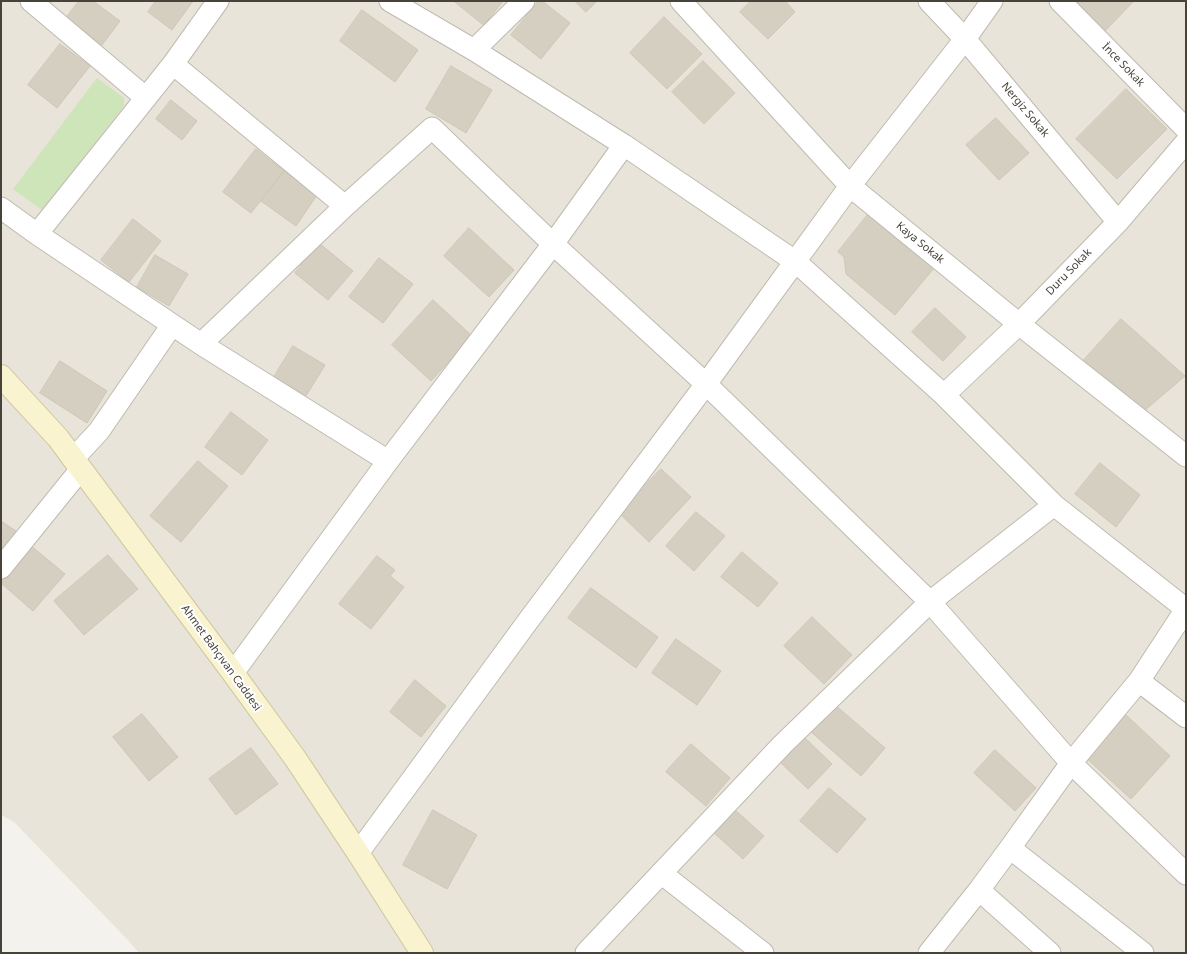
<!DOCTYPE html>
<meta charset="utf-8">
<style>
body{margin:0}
#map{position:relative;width:1187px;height:954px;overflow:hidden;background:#f4f2ec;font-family:"Noto Sans",sans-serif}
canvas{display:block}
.frame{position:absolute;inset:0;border:2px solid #48433a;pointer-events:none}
</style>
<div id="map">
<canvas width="1187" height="954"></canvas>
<div class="frame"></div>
</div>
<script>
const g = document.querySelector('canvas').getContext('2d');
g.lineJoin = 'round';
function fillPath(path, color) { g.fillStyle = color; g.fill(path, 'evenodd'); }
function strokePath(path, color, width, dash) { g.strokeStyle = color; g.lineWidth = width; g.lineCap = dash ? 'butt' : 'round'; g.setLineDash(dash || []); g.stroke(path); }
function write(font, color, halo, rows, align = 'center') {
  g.font = font + ' "Noto Sans",sans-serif'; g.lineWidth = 4; g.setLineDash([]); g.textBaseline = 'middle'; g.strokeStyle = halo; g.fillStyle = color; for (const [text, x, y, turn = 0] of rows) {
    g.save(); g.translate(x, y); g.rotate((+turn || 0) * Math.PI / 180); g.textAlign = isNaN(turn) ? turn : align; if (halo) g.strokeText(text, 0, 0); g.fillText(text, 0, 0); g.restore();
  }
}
fillPath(new Path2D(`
 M1 1H1186V953H139L126 938 14 822 1 815Z`), '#e8e4da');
fillPath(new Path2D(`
 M97 78 124 98V106L42 210 13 189Z`), '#cee4b9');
const building = new Path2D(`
 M79 1H93L120 21 102 45 66 18Z
 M156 1H193L172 30 148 12Z
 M454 1H503L484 25Z
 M539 1H542L570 23 541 59 511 35Z
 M575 1H597L586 12Z
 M751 1H785L795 12 768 39 740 12Z
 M1072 1H1134L1104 32Z
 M362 10 418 50 395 82 340 41Z
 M664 17 702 54 667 89 630 53Z
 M60 44 90 66 57 108 28 85Z
 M703 61 735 93 704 124 672 92Z
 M451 66 492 90 466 133 426 109Z
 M1126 89 1167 129 1117 179 1076 139Z
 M171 100 197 121 182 140 156 119Z
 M996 118 1029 153 999 180 966 145Z
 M256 149 284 171 251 213 223 192Z
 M284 171 317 195 296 226 261 201Z
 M870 212 934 268 895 315 846 274 844 257 838 252Z
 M133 219 161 241 129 282 101 260Z
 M469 228 514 270 489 297 444 256Z
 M319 243 353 271 328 300 295 273Z
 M155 255 188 274 169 306 137 287Z
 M379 258 413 284 383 323 349 297Z
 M433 300 472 336 431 381 392 345Z
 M935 308 966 337 943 361 912 332Z
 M1121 319 1185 376 1144 411 1083 361Z
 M293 346 325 365 306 396 274 377Z
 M60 361 107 391 87 423 40 393Z
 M231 412 268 440 242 475 205 447Z
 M198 461 228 486 181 542 150 516Z
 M1100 463 1140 495 1116 527 1075 494Z
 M661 469 691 497 649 542 619 513Z
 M696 512 725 536 694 571 666 546Z
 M1 521 16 531 1 554Z
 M30 545 65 574 33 611 1 583V579Z
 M742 552 778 583 758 607 721 577Z
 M108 555 138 589 84 635 54 601Z
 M377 556 395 570 390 576 404 587 371 629 339 604Z
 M591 588 658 637 636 668 568 618Z
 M812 617 852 655 824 684 784 646Z
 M676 639 721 671 697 705 652 673Z
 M415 680 446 706 421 737 390 712Z
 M834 704 885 748 861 776 810 731Z
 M142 714 178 757 149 781 113 737Z
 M1125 714 1170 756 1131 799 1085 757Z
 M804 737 832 764 808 789 780 762Z
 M691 744 730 778 706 806 666 772Z
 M251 748 278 784 236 815 209 779Z
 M995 750 1036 788 1015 811 974 773Z
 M829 788 866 819 837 853 800 821Z
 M734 809 764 836 743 859 713 832Z
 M433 810 477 835 447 889 403 865Z`);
fillPath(building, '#d5cfc2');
strokePath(building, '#cfc7b6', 1);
const minor = new Path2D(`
 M31 1 146 98
 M390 1 474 50 624 145 796 262 944 395 1054 505 1186 609
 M681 1 850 186 1019 324 1186 456
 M929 1 965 39 1118 222
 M1060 1 1186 129
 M474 50 524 1
 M173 64 345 206
 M1 208 37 234 201 344 388 461
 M37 234 173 64 218 1
 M201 344 345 206 432 128 553 244 706 384 930 602 1071 763 1186 874
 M944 395 1019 324 1118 222 1186 142
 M73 459 99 431 172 325
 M1 568 81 469
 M233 673 388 461 553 244 624 145
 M1139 681 1186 717
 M1010 848 1143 953
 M358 853 528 621 706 384 850 186 965 39 992 1
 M661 873 763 953
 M979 890 1050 953
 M586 953 783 744 930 602 1054 505
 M929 953 979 890 1010 848 1071 763 1139 681 1186 609`);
const secondary = new Path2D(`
 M1 376 58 438 233 673 295 758 358 853 422 953`);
strokePath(minor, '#bfbaaf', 23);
strokePath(secondary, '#cfc7a0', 24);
strokePath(minor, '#fff', 21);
strokePath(secondary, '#faf3d0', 22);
write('11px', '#48433a', '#fff', [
 ["İnce Sokak",1123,65,46],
 ["Nergiz Sokak",1025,110,50],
 ["Kaya Sokak",920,243,39],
 ["Duru Sokak",1069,272,-46],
 ["Ahmet Bahçıvan Caddesi",221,658,54]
]);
</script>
